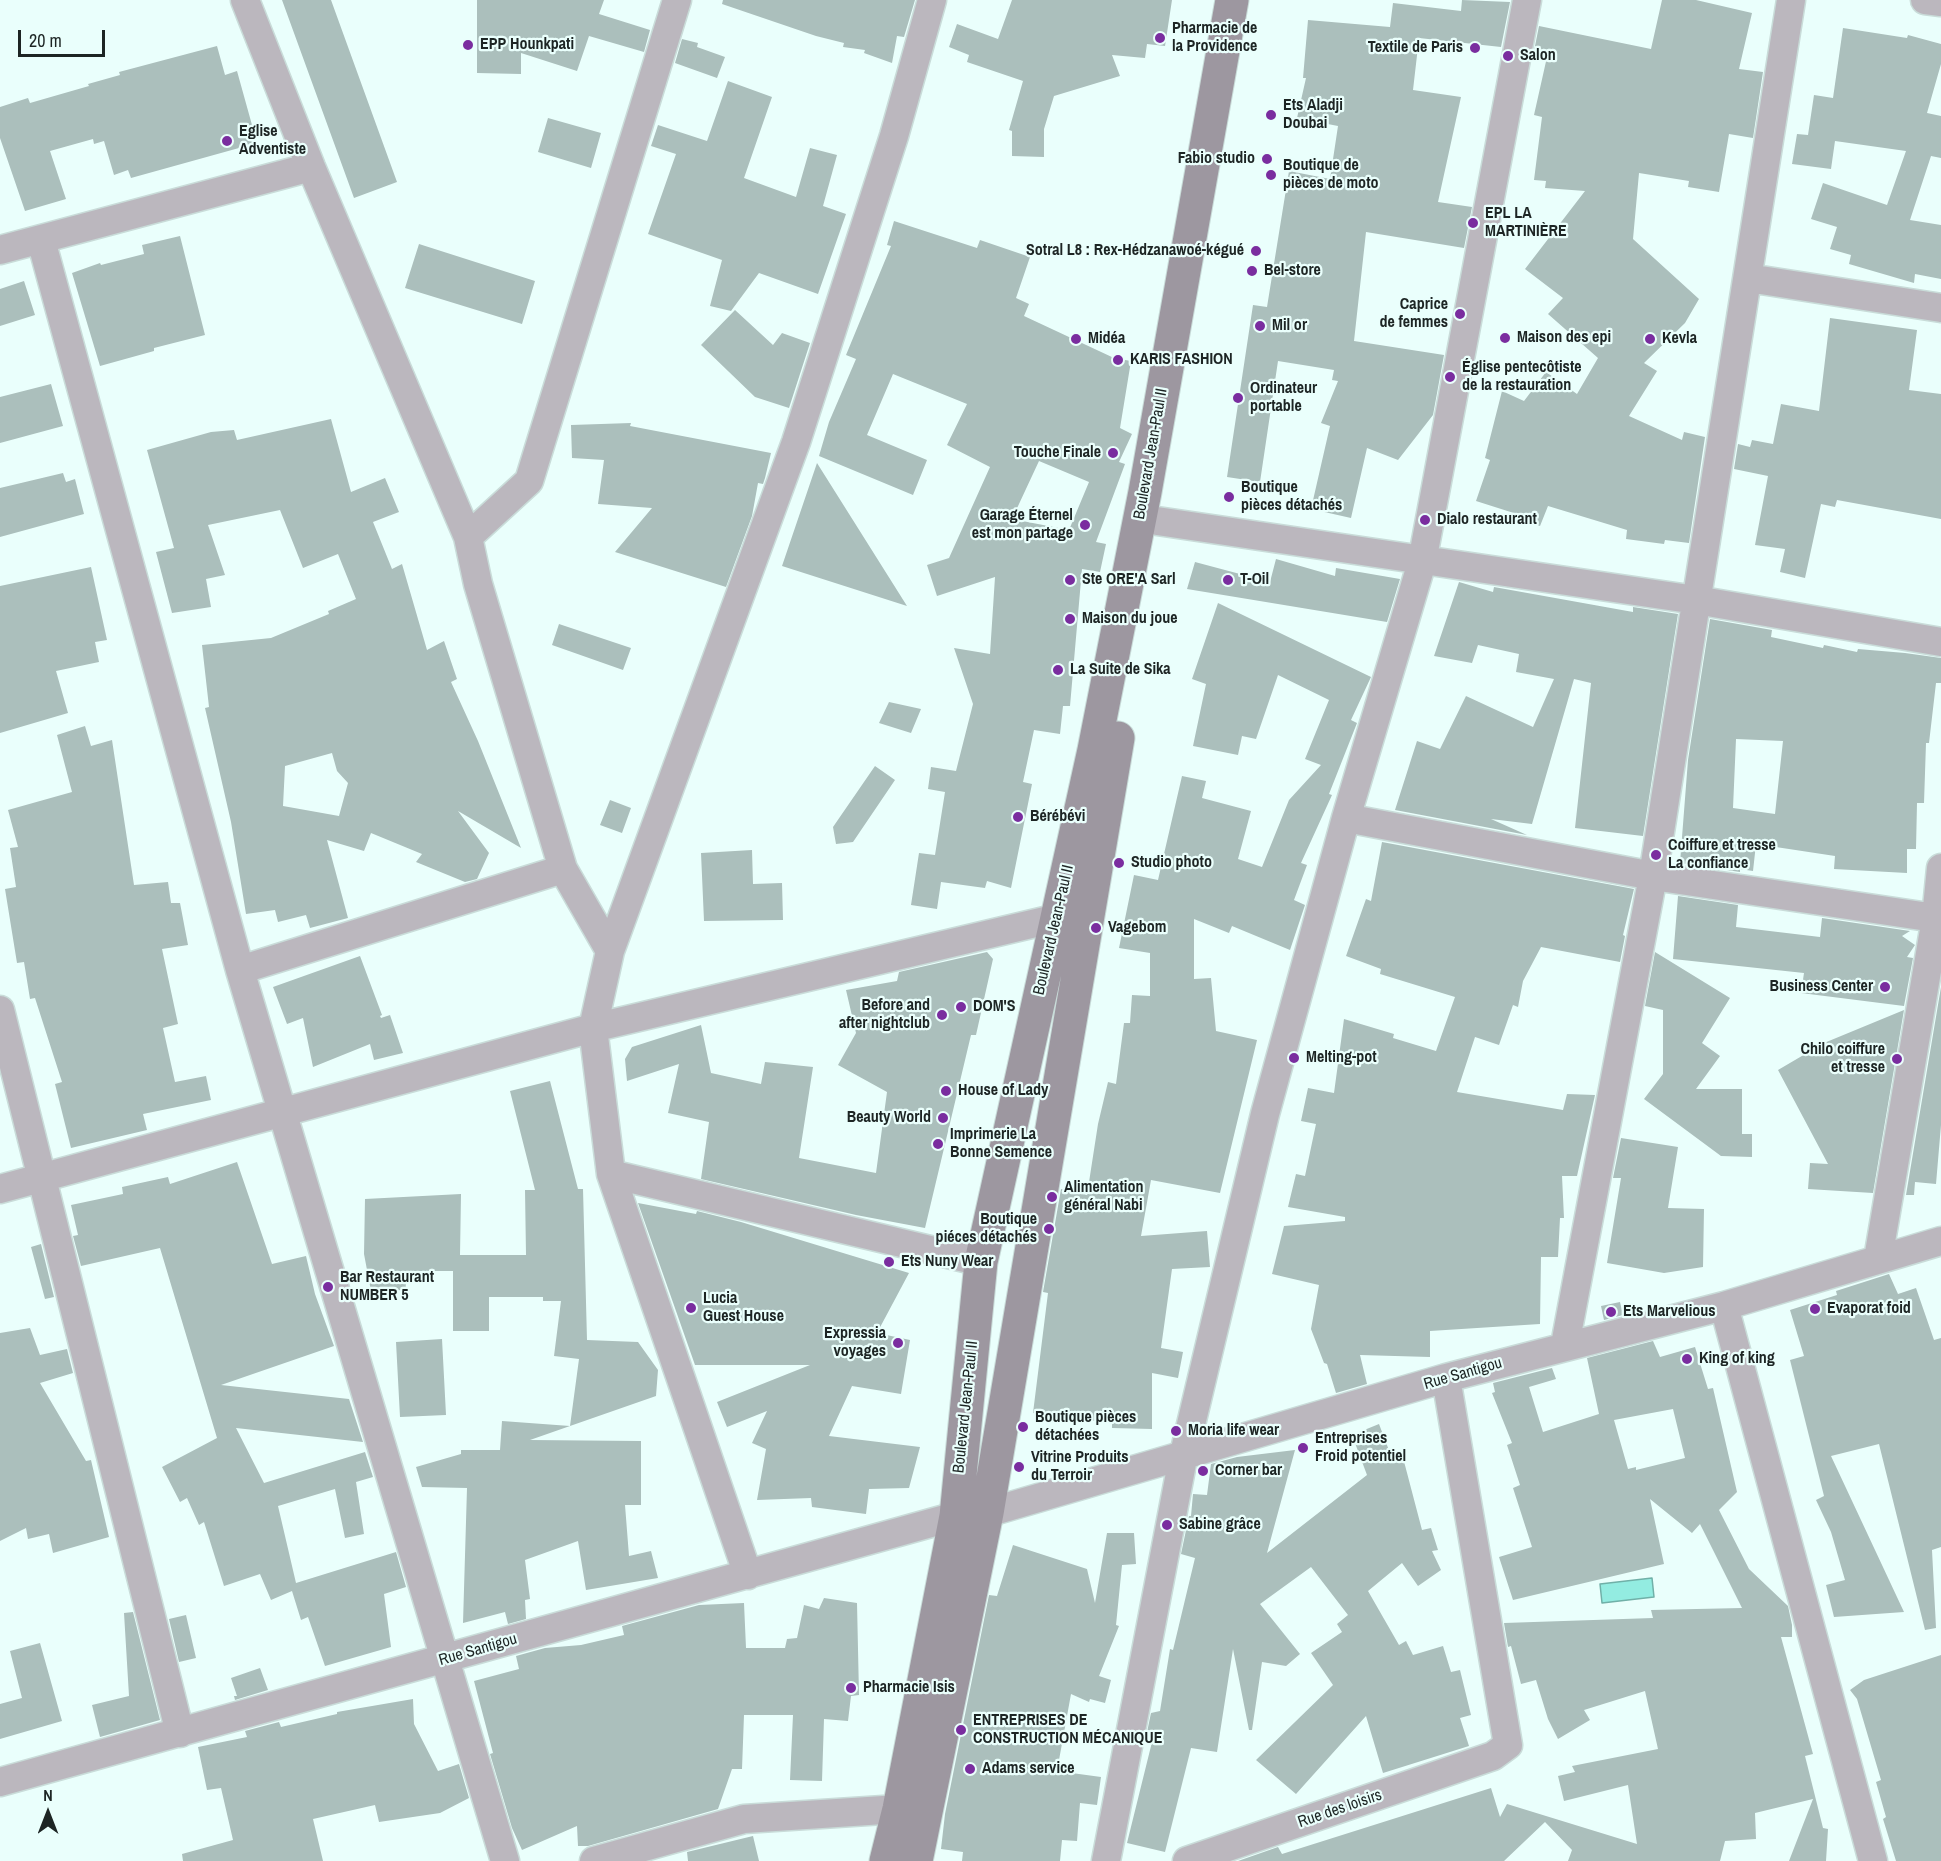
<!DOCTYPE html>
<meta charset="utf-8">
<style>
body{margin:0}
#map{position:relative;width:1941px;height:1861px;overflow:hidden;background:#eafffc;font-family:"Archivo Narrow",sans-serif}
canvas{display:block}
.north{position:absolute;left:18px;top:1783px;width:60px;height:60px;-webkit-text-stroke:4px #eafffc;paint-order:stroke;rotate:0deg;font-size:16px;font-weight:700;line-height:24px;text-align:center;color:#1d2524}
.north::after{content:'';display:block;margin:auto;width:21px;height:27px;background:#1d2524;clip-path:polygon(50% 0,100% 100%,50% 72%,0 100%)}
.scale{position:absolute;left:18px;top:30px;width:87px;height:27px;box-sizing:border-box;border:3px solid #1d2524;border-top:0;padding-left:8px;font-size:18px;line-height:21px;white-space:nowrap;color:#1d2524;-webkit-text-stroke:4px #eafffc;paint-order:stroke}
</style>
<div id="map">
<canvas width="1941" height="1861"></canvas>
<div class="north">N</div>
<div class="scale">20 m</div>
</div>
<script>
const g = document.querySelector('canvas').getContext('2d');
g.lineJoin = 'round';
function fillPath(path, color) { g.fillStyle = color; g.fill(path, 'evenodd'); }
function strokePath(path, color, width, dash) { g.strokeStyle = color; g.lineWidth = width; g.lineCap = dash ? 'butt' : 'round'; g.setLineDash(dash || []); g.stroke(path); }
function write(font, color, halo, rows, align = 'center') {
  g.font = font + ' "Archivo Narrow",sans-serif'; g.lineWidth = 4.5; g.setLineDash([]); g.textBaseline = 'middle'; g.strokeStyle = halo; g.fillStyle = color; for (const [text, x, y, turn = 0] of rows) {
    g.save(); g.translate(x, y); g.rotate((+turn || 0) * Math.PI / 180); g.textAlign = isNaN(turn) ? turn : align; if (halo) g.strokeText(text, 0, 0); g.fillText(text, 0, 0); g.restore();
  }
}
const water = new Path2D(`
 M1652 1578 1654 1597 1602 1603 1600 1584Z`);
fillPath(water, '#93ece1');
strokePath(water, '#70b0a8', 1.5);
fillPath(new Path2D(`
 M282 0H331L397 182 354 198Z
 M477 0H604L599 14 650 30 644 52 589 36 577 71 521 53V74L477 73Z
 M723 0H915L904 37 897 36 892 63 864 53 865 50 843 47 844 43 816 36 722 4Z
 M1012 0H1172L1165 46 1147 44 1145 58 1112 55 1120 76 1054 96 1044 129V157L1012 156V131L1009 130 1023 81 967 62 969 55 949 47 957 24 998 39Z
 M1462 0 1510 2 1501 47 1419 38 1413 90 1461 97 1438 202 1472 207 1464 248 1366 232 1354 341 1444 355 1433 415 1398 460 1367 448 1351 518 1311 509 1330 426 1321 423 1338 381 1332 380 1334 370 1278 361 1260 482 1227 477 1253 305 1267 307 1289 171 1330 179 1338 126 1297 118 1306 78H1303L1308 20 1390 27 1393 3 1461 11Z
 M1662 0H1696L1752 13 1739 69 1763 72 1753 138 1729 134 1719 192 1688 187 1689 181 1639 173 1633 239 1699 299 1685 323 1644 363 1657 371 1629 416 1682 440 1684 432 1705 437 1689 543 1665 540 1664 544 1626 539 1627 530 1548 506 1540 526 1519 518 1520 515 1476 501 1490 460 1485 458 1502 391 1524 401 1546 372 1577 394 1598 358 1548 314 1563 298 1525 269 1585 191 1545 188 1546 181 1534 180 1542 117 1534 115 1547 57 1541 56 1542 52 1534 51 1539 26 1651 49Z
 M1843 28 1907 38 1908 35 1941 44V64L1927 113 1941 116V158L1931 156 1910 220 1941 225V279L1915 274 1914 283 1849 264 1851 255 1830 249 1837 227 1811 219 1823 183 1887 205 1906 151 1835 141 1831 169 1792 164 1797 134 1808 135 1814 95 1833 98Z
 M682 39 698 43 697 47 725 57 717 78 675 63Z
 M217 46 225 75 237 71 257 143 131 178 128 170 114 175 104 141 94 144 93 139 50 151 66 199 25 211 0 138V107L28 98 30 103 89 86 88 84 120 75 119 72Z
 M728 81 772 97 744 178 796 197 810 148 837 155 823 206 846 214 818 294 759 273 731 311 710 306 722 260 648 234 676 154 651 146 658 125 707 141Z
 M548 118 601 133 591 168 538 152Z
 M894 221 977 248 980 240 1030 257 1016 298 1029 304 1024 316 1114 358 1131 361 1120 428 1132 434 1119 462 1125 464 1096 542 1106 544 1100 572 1082 569 1070 706H1063L1060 734 1034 730 1023 782 1032 784 1011 888 987 881 985 888 941 882 937 909 911 905 919 853 935 855 945 792 928 789 931 767 956 771 973 704 954 648 990 654 995 577 937 596 927 565 949 558 990 467 947 445 967 404 893 374 867 435 927 460 913 495 819 456 829 422 856 359 846 355 891 246 887 245ZM1039 461 1089 482 1069 530 1012 519Z
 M180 236 205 335 154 348V351L100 366 72 273 100 263 101 265 144 254 142 245Z
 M419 244 535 281 522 324 405 288Z
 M24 281 35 315 0 326V289Z
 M735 310 773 345 782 333 810 343 789 408 755 397 701 345Z
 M1830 318 1917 330 1909 390 1941 394V519L1837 500 1835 507 1821 504 1805 578 1780 572 1785 549 1755 545 1768 476 1734 469 1738 444 1750 447 1752 440 1773 444 1781 404 1819 411Z
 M51 384 63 426 0 443V397Z
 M331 419 351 492 385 478 399 512 373 522 392 569 402 564 427 650 444 641 457 679 451 682 478 741 521 848 458 811 489 853 477 879 465 882 416 862 422 854 371 833 364 851 327 840 348 918 310 928 306 915 278 922 275 910 246 914 231 822 205 708 209 707 202 645 271 638 329 614 328 611 356 599 338 554 303 568 280 510 208 525 225 575 206 579 211 607 172 613 156 552 174 548 147 450 211 432 234 430 237 440ZM332 753 337 771 348 783 339 816 283 806 285 766Z
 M631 423 630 426 771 453 765 478 763 484 758 483 752 516 726 587 615 552 652 508 598 504 604 460 572 458 571 425Z
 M817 463 907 606 782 566Z
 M63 473 66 482 75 479 84 514 0 537V488Z
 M1276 559 1335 576 1336 568 1400 579 1387 622 1187 589 1195 562 1270 582Z
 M91 567 107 640 95 642 99 662 56 671 68 713 0 733V586Z
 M1459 582 1493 592 1494 587 1633 612V607L1678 614 1643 836 1575 828 1591 683 1574 679 1532 824 1491 819 1527 835 1395 810 1417 741 1440 749 1466 696 1533 727 1554 679 1516 672 1519 654 1478 645 1472 663 1434 656Z
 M1218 603 1371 677 1351 720 1357 723 1329 794 1332 795 1301 863 1307 865 1294 900 1305 905 1290 950 1232 926 1229 933 1194 919V979L1211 978 1216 1031 1257 1040 1220 1193 1151 1180 1141 1236 1207 1231 1210 1267 1172 1269 1161 1348 1183 1352 1178 1378 1152 1373V1429L1112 1428V1423L1033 1413 1048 1293 1043 1292 1061 1189 1087 1195 1098 1124 1108 1082 1116 1084 1124 1023H1130L1132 995 1150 996V953L1119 948 1134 875 1158 880 1182 776 1206 781 1202 798 1251 811 1238 859 1262 867 1289 800 1321 765 1305 759 1329 700 1278 675 1256 739 1242 736 1238 755 1193 746 1206 684 1192 679Z
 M1710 619 1772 630 1771 637 1823 648 1824 645 1857 652 1858 649 1905 653 1941 658V683H1936L1929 743H1926L1924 803H1917L1916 849H1907V873L1834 869 1835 856 1756 844 1753 871 1740 869V872L1680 863 1688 760ZM1736 739 1783 741 1775 814 1733 808Z
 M559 624 631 648 623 670 552 645Z
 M889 702 921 709 911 733 879 723Z
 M85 726 91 746 112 740 134 885 168 882 171 903H180L188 945 162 949 178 1024 163 1028 175 1082 206 1076 211 1100 143 1114 147 1130 71 1148 55 1084 62 1082 35 998 30 999 24 962 17 963 5 889 16 887 10 848 18 847 8 810 72 792 57 735Z
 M875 766 895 780 853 842 836 844 833 827Z
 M610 800 631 808 622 833 600 825Z
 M1382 842 1634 889 1623 935 1625 936 1620 962 1541 947 1523 981 1518 1007 1513 1005 1499 1045 1475 1037 1457 1092 1563 1110 1567 1094 1595 1095 1577 1176H1562L1564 1218H1560L1558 1257H1541L1540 1324 1430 1331V1357L1360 1355 1367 1384 1336 1393 1327 1364 1324 1363 1311 1329 1319 1285 1272 1274 1284 1226 1345 1221V1217L1288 1207 1296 1174 1305 1176 1316 1124 1301 1121 1308 1088 1334 1093 1344 1019 1394 1034 1393 1038 1436 1051 1455 997 1380 974 1381 969 1346 956 1366 899 1371 901Z
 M752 850 753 884 782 883 783 920 704 921 701 853Z
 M1678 896 1738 905 1736 927 1820 937 1822 918 1910 931 1902 936 1915 945 1907 957 1913 958 1904 1006 1801 993 1804 973 1673 959Z
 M987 952 993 959 976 1035H971L925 1228 856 1215 701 1179 709 1122 668 1113 679 1064 627 1081 625 1059 632 1047 701 1025 711 1073 761 1084 765 1062 813 1067 799 1158 876 1173 887 1092 838 1065 856 1033 846 990 897 981 899 972Z
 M1655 952 1730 998 1702 1043 1720 1056 1696 1089H1742V1134H1752V1157L1721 1156 1644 1099 1663 1074V1010L1645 1006Z
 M360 956 382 1015 380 1016 381 1018 390 1015 403 1053 374 1060 370 1044 313 1067 303 1018 287 1024 273 987Z
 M1941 987V1125L1936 1184 1915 1182 1914 1195H1906Z
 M1904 1010 1873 1193 1808 1189 1810 1163 1828 1164 1778 1070 1824 1043Z
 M550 1081 578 1189H583L587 1340 638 1342 658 1370 656 1396 570 1426 579 1359 554 1356 561 1301H543V1297H489V1331H453V1271H405L406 1290 371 1291 364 1254 365 1199 461 1194 460 1255H526L525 1190H535L510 1091Z
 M1621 1138 1678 1147 1668 1208 1704 1209 1703 1267 1664 1273 1607 1263 1621 1178H1613Z
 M237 1162 272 1264 306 1256 315 1294 334 1346 221 1385 349 1399 363 1442 236 1428 264 1483 365 1452 373 1477 356 1482 364 1534 345 1538 335 1489 278 1506 296 1583 396 1552 406 1587 384 1594 391 1647 325 1666 308 1617 301 1620 292 1591 271 1600 260 1574 224 1586 204 1522 199 1525 187 1498 180 1502 162 1467 217 1438 160 1248 81 1266 73 1236 78 1235 71 1205 123 1194 122 1187 168 1177 170 1184Z
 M638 1203 696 1214 697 1211 741 1222 909 1273 877 1333 910 1340 901 1394 852 1386 829 1436 920 1447 909 1488 869 1489 866 1514 812 1507 811 1498 757 1500 766 1449 752 1443 767 1411 727 1427 717 1402 810 1365H695Z
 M41 1244 54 1297 45 1299 31 1247Z
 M1889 1274 1898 1294 1916 1288 1934 1340 1941 1338V1547L1932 1550 1936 1628 1925 1630 1879 1444 1831 1456 1904 1612 1834 1617 1826 1585 1845 1580 1831 1532 1816 1500 1824 1496 1790 1360 1804 1356 1790 1310 1837 1295 1836 1291Z
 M1620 1302 1623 1315 1604 1320 1601 1306Z
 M30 1328 40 1355 67 1349 73 1373 40 1383 86 1461 91 1460 109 1537 53 1553 49 1534 28 1539 26 1528 0 1541V1333Z
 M442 1339 446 1415 400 1417 396 1342Z
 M1653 1341 1660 1357 1695 1347 1708 1389 1713 1388 1737 1492 1719 1510 1749 1569 1788 1606 1792 1625V1637H1781L1813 1754 1805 1756 1823 1828 1828 1829 1826 1861H1789L1813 1799 1755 1813 1756 1839 1725 1841 1720 1861H1568L1572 1850 1545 1822 1504 1861H1238L1278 1847 1282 1854 1491 1788 1500 1817 1507 1804 1637 1844 1628 1785 1564 1801 1558 1776 1575 1772 1572 1766 1658 1749 1645 1691 1584 1710 1590 1720 1558 1739 1548 1719 1536 1680 1521 1684 1511 1646 1508 1647 1504 1623 1653 1618 1651 1610 1742 1608 1700 1524 1692 1533 1650 1499 1664 1564 1513 1600 1499 1557 1532 1547 1513 1488 1520 1485 1507 1445 1512 1443 1492 1393 1495 1392 1493 1383 1552 1368 1556 1379 1529 1387 1543 1432 1599 1414 1587 1358ZM1673 1409 1685 1458 1636 1470V1467L1628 1469 1614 1420Z
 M502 1421 570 1426 530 1440 641 1441V1505H625L629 1556 651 1551 658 1578 586 1590 578 1541 525 1560 530 1599 525 1600 526 1619 508 1624 505 1612 463 1623 467 1488 422 1487 416 1467 461 1454V1450H500Z
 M1379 1424 1390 1453 1401 1450 1422 1530 1431 1528 1438 1550 1432 1551 1441 1570 1418 1586 1402 1563 1368 1591 1399 1645 1406 1641 1413 1655 1443 1646 1451 1672 1460 1670 1471 1715 1460 1718 1469 1746 1383 1773 1366 1716 1296 1794 1256 1760 1333 1685 1311 1653 1342 1632 1337 1624 1348 1615 1311 1567 1260 1604 1300 1654 1286 1666 1262 1662 1252 1730H1249L1233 1649 1217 1752 1191 1748 1165 1852 1127 1843 1153 1738 1146 1737 1151 1713 1160 1711 1170 1649 1173 1650 1195 1558 1181 1554 1189 1516H1191L1193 1494 1207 1495 1211 1464 1237 1457 1295 1450 1267 1553 1367 1475 1352 1435Z
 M1107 1533H1134L1136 1564 1122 1565 1116 1625 1119 1626 1099 1676 1111 1680 1105 1703 1090 1699 1089 1702 1071 1694 1057 1771 1101 1777 1097 1805 1080 1803 1077 1841 1062 1840 1060 1861H962L963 1852 941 1849 945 1814 989 1595 997 1596 1013 1545 1087 1569 1095 1603Z
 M824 1598 857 1603 859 1695 851 1696 848 1721 824 1719 822 1781 790 1780 793 1715H744L742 1769H732L718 1809 588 1846H578L577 1826 522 1850 512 1828 490 1754 493 1753 474 1681 519 1669 516 1656 545 1648 581 1645 624 1635 622 1626 699 1605 744 1603 746 1648H785L787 1639 797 1638 804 1605 819 1609Z
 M133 1612 160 1720 100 1737 92 1705 129 1696 124 1613Z
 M186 1615 196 1658 179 1662 169 1619Z
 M40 1643 62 1721 0 1739V1704L22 1698 10 1651Z
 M1941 1655V1861H1896L1883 1819 1886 1817 1876 1782 1881 1780 1857 1699 1850 1690 1864 1680Z
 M260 1668 268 1690 235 1700 234 1696H237L231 1678Z
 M413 1699 414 1724 438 1771 459 1764 469 1798 440 1813 379 1822 375 1805 313 1819 323 1861H183L182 1854 233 1840 221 1788 207 1790 198 1747 247 1737 245 1731 279 1722 281 1727 337 1714V1712Z
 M753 1836 759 1861H688L687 1852Z`), '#abbfbc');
const minor = new Path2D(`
 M245 0 311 167 468 537 478 584 563 869 610 951
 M1925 0 1941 2
 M41 240 240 970 505 1861
 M0 250 311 167
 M1748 278 1941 308
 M1157 521 1696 600 1941 642
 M468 537 529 481 677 0
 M1346 818 1653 876 1941 919
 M240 970 563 869
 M0 1010 180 1733
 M611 1174 981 1262
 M0 1189 593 1028 1057 918
 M1878 1259 1936 918 1941 868
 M1724 1306 1873 1861
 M1565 1345 1653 876 1791 0
 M748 1575 611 1174 593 1028 610 951 796 442 894 136 932 0
 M0 1782 956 1516 987 1513 1446 1378 1724 1306 1941 1241
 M594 1861 744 1819 899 1809
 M1106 1861 1183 1458 1265 1114 1346 818 1422 562 1527 0
 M1187 1861 1493 1756 1508 1745 1446 1378`);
const secondary = new Path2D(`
 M886 1861 899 1809 956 1516 981 1262 1094 750 1145 492 1232 0
 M916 1861 987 1513 1118 738`);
strokePath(minor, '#c9dcd9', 31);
strokePath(secondary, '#c9dcd9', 35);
strokePath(minor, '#bbb7be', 28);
strokePath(secondary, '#9d97a0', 33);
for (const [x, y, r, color] of [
 [1160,38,6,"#7a2d9f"],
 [468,45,6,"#7a2d9f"],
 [1475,48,6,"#7a2d9f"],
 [1508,56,6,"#7a2d9f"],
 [1271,115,6,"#7a2d9f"],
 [227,141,6,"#7a2d9f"],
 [1267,159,6,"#7a2d9f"],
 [1271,175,6,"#7a2d9f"],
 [1473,223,6,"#7a2d9f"],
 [1256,251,6,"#7a2d9f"],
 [1252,271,6,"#7a2d9f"],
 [1460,314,6,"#7a2d9f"],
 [1260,326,6,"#7a2d9f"],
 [1505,338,6,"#7a2d9f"],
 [1076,339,6,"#7a2d9f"],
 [1650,339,6,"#7a2d9f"],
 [1118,360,6,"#7a2d9f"],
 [1450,377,6,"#7a2d9f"],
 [1238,398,6,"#7a2d9f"],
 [1113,453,6,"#7a2d9f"],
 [1229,497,6,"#7a2d9f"],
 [1425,520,6,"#7a2d9f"],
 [1085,525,6,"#7a2d9f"],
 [1070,580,6,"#7a2d9f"],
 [1228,580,6,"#7a2d9f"],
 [1070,619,6,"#7a2d9f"],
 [1058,670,6,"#7a2d9f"],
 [1018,817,6,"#7a2d9f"],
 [1656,855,6,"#7a2d9f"],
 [1119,863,6,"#7a2d9f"],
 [1096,928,6,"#7a2d9f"],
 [1885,987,6,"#7a2d9f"],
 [961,1007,6,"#7a2d9f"],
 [942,1015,6,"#7a2d9f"],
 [1294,1058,6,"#7a2d9f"],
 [1897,1059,6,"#7a2d9f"],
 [946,1091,6,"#7a2d9f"],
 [943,1118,6,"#7a2d9f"],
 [938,1144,6,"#7a2d9f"],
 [1052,1197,6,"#7a2d9f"],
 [1049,1229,6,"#7a2d9f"],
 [889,1262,6,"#7a2d9f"],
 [328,1287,6,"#7a2d9f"],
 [691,1308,6,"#7a2d9f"],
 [1815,1309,6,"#7a2d9f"],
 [1611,1312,6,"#7a2d9f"],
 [898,1343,6,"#7a2d9f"],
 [1687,1359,6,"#7a2d9f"],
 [1023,1427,6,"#7a2d9f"],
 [1176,1431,6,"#7a2d9f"],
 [1303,1448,6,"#7a2d9f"],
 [1019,1467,6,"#7a2d9f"],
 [1203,1471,6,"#7a2d9f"],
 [1167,1525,6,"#7a2d9f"],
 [851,1688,6,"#7a2d9f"],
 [961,1730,6,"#7a2d9f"],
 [970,1769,6,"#7a2d9f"]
]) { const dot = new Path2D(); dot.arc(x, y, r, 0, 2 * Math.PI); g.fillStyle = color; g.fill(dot); strokePath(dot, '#eafffc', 2); }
write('bold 16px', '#1d2524', '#eafffc', [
 ["Pharmacie de",1172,29],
 ["la Providence",1172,47],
 ["EPP Hounkpati",480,45],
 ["Textile de Paris",1463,48,"right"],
 ["Salon",1520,56],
 ["Ets Aladji",1283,106],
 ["Doubai",1283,124],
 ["Eglise",239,132],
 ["Adventiste",239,150],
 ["Fabio studio",1255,159,"right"],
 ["Boutique de",1283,166],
 ["pièces de moto",1283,184],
 ["EPL LA",1485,214],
 ["MARTINIÈRE",1485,232],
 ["Sotral L8 : Rex-Hédzanawoé-kégué",1244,251,"right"],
 ["Bel-store",1264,271],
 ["Caprice",1448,305,"right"],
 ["de femmes",1448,323,"right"],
 ["Mil or",1272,326],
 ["Maison des epi",1517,338],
 ["Midéa",1088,339],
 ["Kevla",1662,339],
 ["KARIS FASHION",1130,360],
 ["Église pentecôtiste",1462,368],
 ["de la restauration",1462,386],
 ["Ordinateur",1250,389],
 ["portable",1250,407],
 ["Touche Finale",1101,453,"right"],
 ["Boutique",1241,488],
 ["pièces détachés",1241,506],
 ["Garage Éternel",1073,516,"right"],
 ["est mon partage",1073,534,"right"],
 ["Dialo restaurant",1437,520],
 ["Ste ORE'A Sarl",1082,580],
 ["T-Oil",1240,580],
 ["Maison du joue",1082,619],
 ["La Suite de Sika",1070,670],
 ["Bérébévi",1030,817],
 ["Coiffure et tresse",1668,846],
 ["La confiance",1668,864],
 ["Studio photo",1131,863],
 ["Vagebom",1108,928],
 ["Business Center",1873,987,"right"],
 ["Before and",930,1006,"right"],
 ["after nightclub",930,1024,"right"],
 ["DOM'S",973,1007],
 ["Chilo coiffure",1885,1050,"right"],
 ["et tresse",1885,1068,"right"],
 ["Melting-pot",1306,1058],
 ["House of Lady",958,1091],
 ["Beauty World",931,1118,"right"],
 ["Imprimerie La",950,1135],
 ["Bonne Semence",950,1153],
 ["Alimentation",1064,1188],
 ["général Nabi",1064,1206],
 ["Boutique",1037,1220,"right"],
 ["piéces détachés",1037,1238,"right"],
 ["Ets Nuny Wear",901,1262],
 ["Bar Restaurant",340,1278],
 ["NUMBER 5",340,1296],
 ["Lucia",703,1299],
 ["Guest House",703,1317],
 ["Evaporat foid",1827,1309],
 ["Ets Marvelious",1623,1312],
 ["Expressia",886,1334,"right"],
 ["voyages",886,1352,"right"],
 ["King of king",1699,1359],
 ["Boutique pièces",1035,1418],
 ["détachées",1035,1436],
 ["Moria life wear",1188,1431],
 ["Entreprises",1315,1439],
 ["Froid potentiel",1315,1457],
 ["Vitrine Produits",1031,1458],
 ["du Terroir",1031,1476],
 ["Corner bar",1215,1471],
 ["Sabine grâce",1179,1525],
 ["Pharmacie Isis",863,1688],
 ["ENTREPRISES DE",973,1721],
 ["CONSTRUCTION MÉCANIQUE",973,1739],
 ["Adams service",982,1769]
], 'left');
write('16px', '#1d2524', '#eafffc', [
 ["Boulevard Jean-Paul II",1151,454,-80],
 ["Boulevard Jean-Paul II",1054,930,-77],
 ["Rue Santigou",1463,1374,-16],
 ["Boulevard Jean-Paul II",966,1407,-84],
 ["Rue Santigou",478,1650,-16],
 ["Rue des loisirs",1340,1809,-19]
]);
</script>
